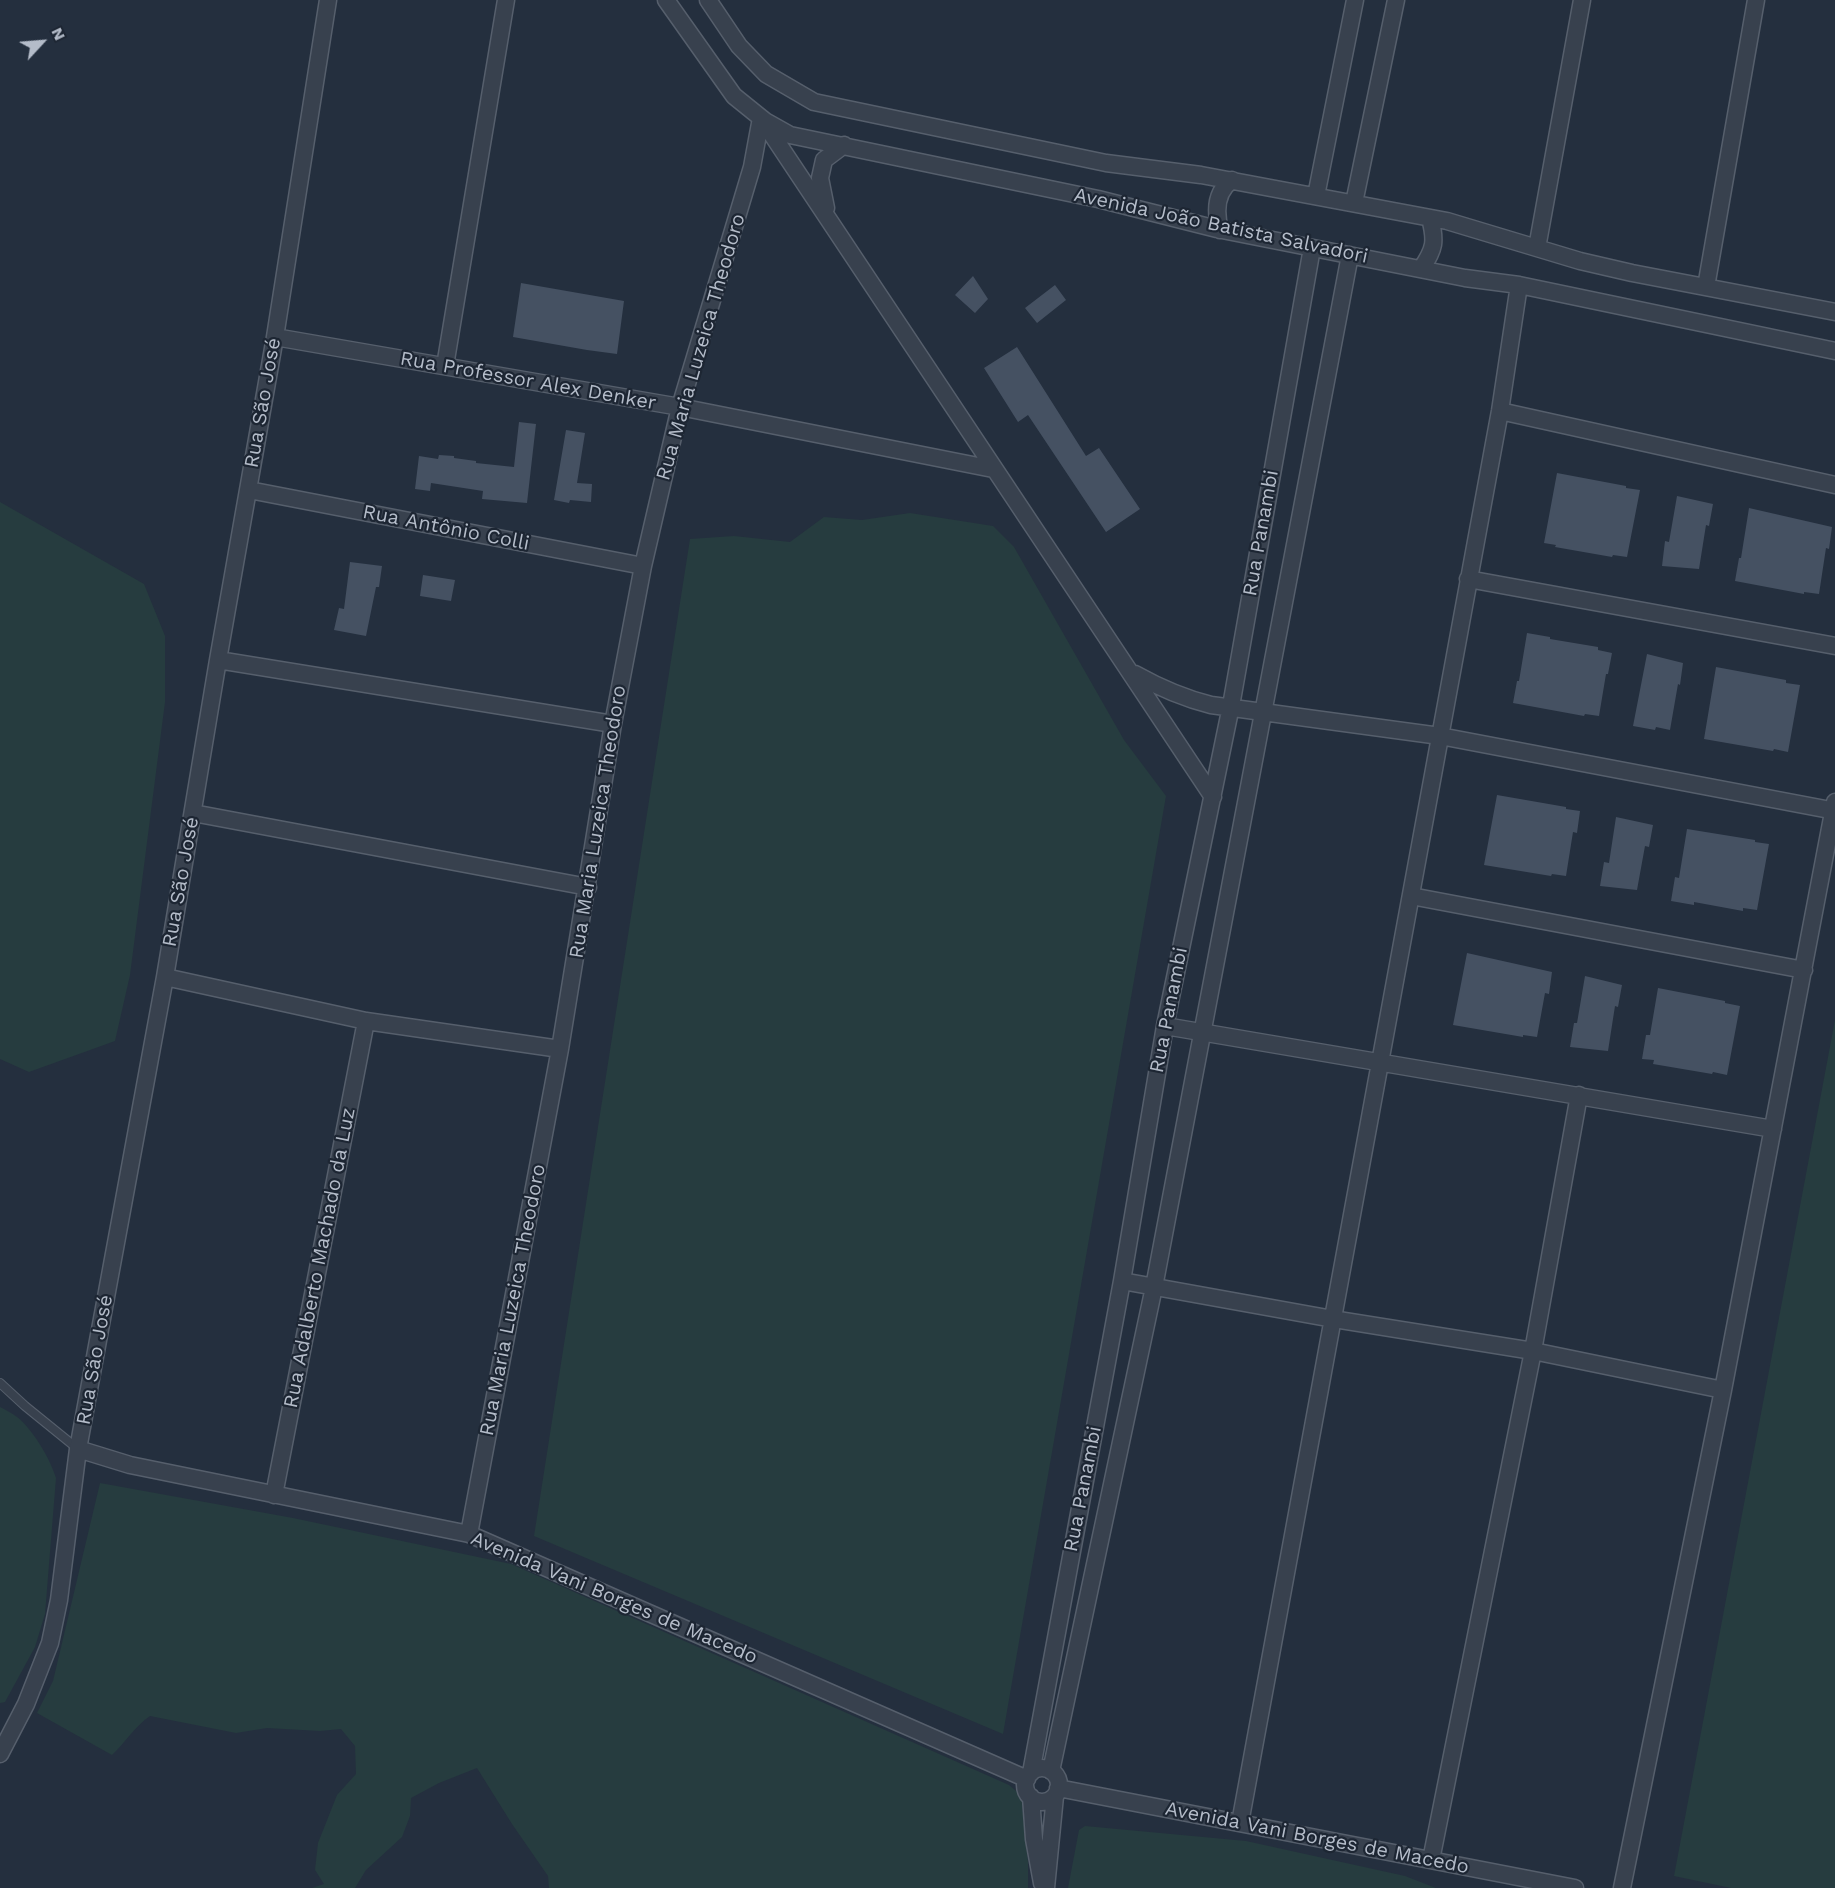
<!DOCTYPE html>
<meta charset="utf-8">
<style>
body{margin:0}
#map{position:relative;width:1835px;height:1888px;overflow:hidden;background:#242f3e;font-family:"Work Sans",sans-serif}
canvas{display:block}
.north{position:absolute;left:12px;top:12px;width:60px;height:60px;-webkit-text-stroke:4px #1d2633;paint-order:stroke;rotate:64deg;font-size:16px;font-weight:700;line-height:24px;text-align:center;color:#b4bcc9}
.north::after{content:'';display:block;margin:auto;width:21px;height:27px;background:#b4bcc9;clip-path:polygon(50% 0,100% 100%,50% 72%,0 100%)}
</style>
<div id="map">
<canvas width="1835" height="1888"></canvas>
<div class="north">N</div>
</div>
<script>
const g = document.querySelector('canvas').getContext('2d');
g.lineJoin = 'round';
function fillPath(path, color) { g.fillStyle = color; g.fill(path, 'evenodd'); }
function strokePath(path, color, width, dash) { g.strokeStyle = color; g.lineWidth = width; g.lineCap = dash ? 'butt' : 'round'; g.setLineDash(dash || []); g.stroke(path); }
function write(font, color, halo, rows, align = 'center') {
  g.font = font + ' "Work Sans",sans-serif'; g.lineWidth = 4.5; g.setLineDash([]); g.textBaseline = 'middle'; g.strokeStyle = halo; g.fillStyle = color; for (const [text, x, y, turn = 0] of rows) {
    g.save(); g.translate(x, y); g.rotate((+turn || 0) * Math.PI / 180); g.textAlign = isNaN(turn) ? turn : align; if (halo) g.strokeText(text, 0, 0); g.fillText(text, 0, 0); g.restore();
  }
}
fillPath(new Path2D(`
 M0 502 144 584 165 636V702L130 975 115 1041 29 1072 0 1059Z
 M910 513 993 526 1014 547 1124 740 1166 796 1003 1734 534 1536 690 539 734 536 790 542 824 517 862 520Z
 M1835 1020V1888H1731L1674 1876Z
 M0 1407C6 1410 12 1413 17 1417 32 1428 51 1460 56 1478L45 1614 35 1647 5 1702 0 1703Z
 M100 1483 293 1518 511 1564 1009 1785 1021 1795 1028 1862V1888H549L548 1876 512 1824 477 1768 439 1783 411 1798 410 1816 402 1837 366 1870 355 1888H312L324 1884 315 1870 318 1843 337 1795 356 1774 355 1746 341 1729 320 1731 267 1728 236 1733 150 1716C134 1727 126 1742 112 1755L37 1713 53 1681Z
 M1085 1826 1246 1841 1405 1876 1436 1888H1068L1079 1830Z`), '#263c3f');
fillPath(new Path2D(`
 M973 276 988 299 975 313 955 295Z
 M521 283 624 301 617 354 587 350 513 337Z
 M1055 285 1066 300 1037 323 1025 308Z
 M1017 347 1086 456 1099 448 1140 509 1106 532 1028 415 1018 422 984 368Z
 M519 422 536 424 527 503 482 499 483 491 431 483 430 491 415 489 419 456 438 459 439 455 454 456V458L476 461V463L514 467Z
 M566 430 585 433 577 483 592 484 591 502 570 500 569 503 554 500Z
 M1557 473 1626 486V488L1640 490 1627 557 1613 555 1612 557 1555 547 1556 545 1544 543Z
 M1677 496 1713 504 1709 526 1706 525 1699 569 1662 566 1665 541 1669 542Z
 M1749 508 1832 527 1829 549 1826 548 1819 594 1804 592V594L1735 581 1739 558H1741Z
 M350 562 382 566 379 587H376L366 636 334 630 339 608 344 609Z
 M423 575 455 580 451 601 420 596Z
 M1527 633 1550 637V639L1598 647V650L1612 653 1608 674H1606L1599 716 1585 714 1584 716 1513 703 1517 681H1519Z
 M1647 654 1683 663 1680 685 1678 684 1670 730 1656 727 1655 730 1633 726Z
 M1716 667 1786 680V683L1800 685 1788 752 1774 749 1773 751 1704 739Z
 M1497 795 1566 807V809L1580 811 1577 833 1573 832 1566 876 1552 874 1551 876 1484 865Z
 M1616 817 1653 825 1649 847 1645 846 1637 890 1600 886 1604 862 1609 863Z
 M1687 829 1755 840V842L1769 844 1757 910 1743 908V911L1694 902V905L1671 901 1675 877 1679 878Z
 M1467 953 1552 972 1549 994 1545 993 1537 1037 1523 1035V1037L1453 1025Z
 M1585 976 1622 985 1618 1007 1615 1006 1608 1051 1570 1047 1574 1023H1577Z
 M1658 988 1725 1001V1003L1740 1006 1727 1075 1713 1072 1712 1074 1653 1064 1654 1060 1642 1059 1646 1035H1650Z`), '#455162');
const lane = new Path2D(`
 M0 1383 25 1406 78 1449`);
const street = new Path2D(`
 M666 0 734 96 765 121 790 135 1098 199 1217 229 1465 278 1519 285 1835 351
 M708 0 739 46 766 74 814 102 1106 163 1201 175 1447 221 1580 261 1632 273 1835 312
 M765 124 1213 797
 M1316 196 1355 0
 M1354 203 1396 0
 M826 208 820 178 824 160 844 145
 M1220 230C1215 211 1215 192 1232 180
 M1537 248 1582 0
 M1421 269C1435 249 1436 241 1430 218
 M1706 287 1756 0
 M275 337 680 407 993 469
 M445 366 506 0
 M1500 411 1835 485
 M249 490 643 566
 M1468 579 1835 646
 M218 660 613 724
 M1135 674C1160 688 1183 698 1211 705L1440 736 1835 811
 M193 813 588 887
 M1411 896 1804 970
 M165 977 366 1021 560 1049
 M1165 1026 1773 1129
 M1122 1281 1333 1319 1533 1351 1723 1390
 M78 1449 130 1465 469 1534 1027 1779
 M274 1495 366 1021
 M469 1534 560 1049 613 724 643 566 680 407 752 167 761 118
 M0 1754 26 1704 50 1643 59 1600 78 1449 165 977 218 660 275 337 328 0
 M1025 1785a17 17 0 1 1 34 0a17 17 0 1 1-34 0Z
 M1051 1771 1154 1287 1350 255
 M1031 1773 1122 1281 1165 1026 1231 706 1312 248
 M1058 1788 1575 1888
 M1031 1797 1034 1839 1042 1883
 M1240 1823 1500 411 1519 285
 M1431 1860 1533 1351 1579 1095
 M1046 1888 1055 1796
 M1622 1888 1723 1390 1835 802`);
strokePath(lane, '#565f6c', 10);
strokePath(street, '#565f6c', 19);
strokePath(lane, '#38414e', 8);
strokePath(street, '#38414e', 16);
write('20px', '#b4bcc9', '#1d2633', [
 ["Avenida João Batista Salvadori",1221,226,12],
 ["Rua Maria Luzeica Theodoro",701,347,-74],
 ["Rua Professor Alex Denker",528,381,10],
 ["Rua São José",263,403,-80],
 ["Rua Antônio Colli",446,528,11],
 ["Rua Panambi",1261,533,-80],
 ["Rua Maria Luzeica Theodoro",598,822,-81],
 ["Rua São José",181,882,-80],
 ["Rua Panambi",1169,1010,-79],
 ["Rua Adalberto Machado da Luz",320,1258,-79],
 ["Rua Maria Luzeica Theodoro",513,1300,-79],
 ["Rua São José",95,1360,-80],
 ["Rua Panambi",1083,1489,-79],
 ["Avenida Vani Borges de Macedo",614,1598,23],
 ["Avenida Vani Borges de Macedo",1317,1838,11]
]);
</script>
